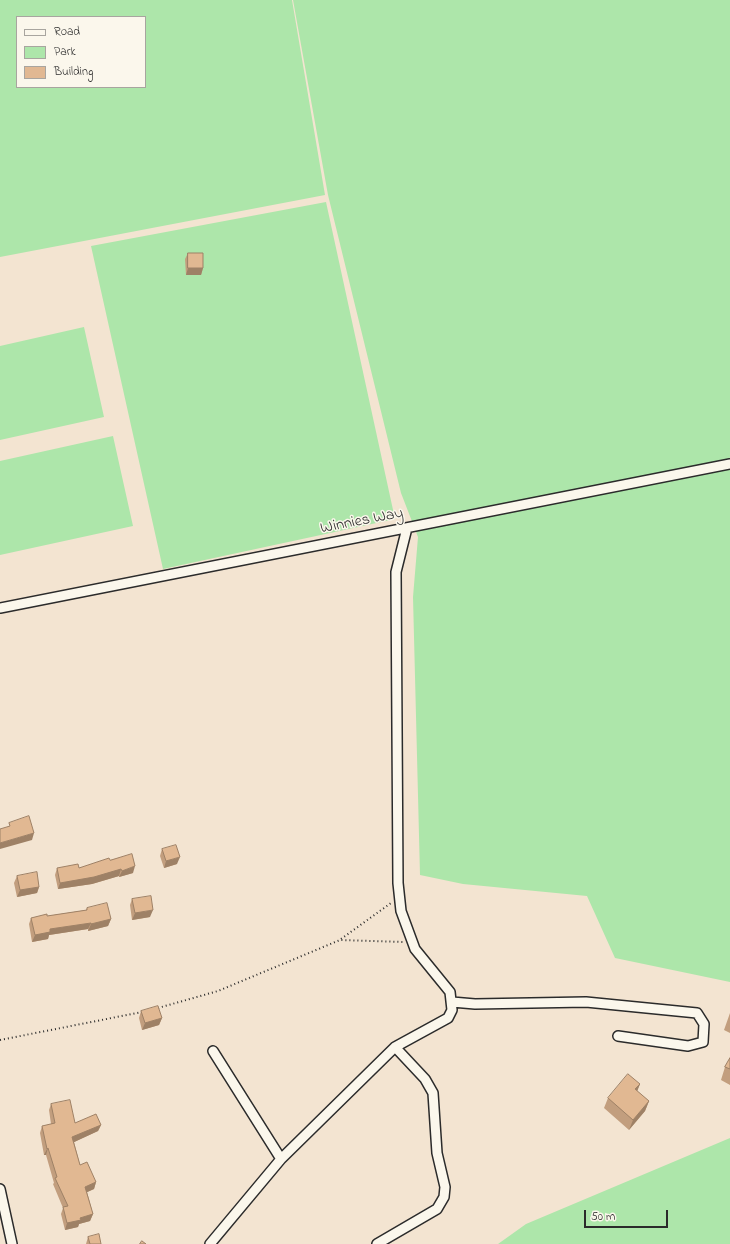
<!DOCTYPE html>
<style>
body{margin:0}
#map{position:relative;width:730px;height:1244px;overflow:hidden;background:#f3e4d1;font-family:"Indie Flower",sans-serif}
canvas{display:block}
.legend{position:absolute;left:16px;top:16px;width:130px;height:72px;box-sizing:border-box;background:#fbf7ec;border:1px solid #a8a59f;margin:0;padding:5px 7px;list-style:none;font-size:12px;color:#2b2b2b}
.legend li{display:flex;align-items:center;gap:8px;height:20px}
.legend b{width:20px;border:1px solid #a8a59f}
.scale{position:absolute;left:584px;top:1210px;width:84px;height:18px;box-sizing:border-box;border:2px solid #2b2b2b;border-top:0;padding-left:5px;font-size:12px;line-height:14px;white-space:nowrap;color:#2b2b2b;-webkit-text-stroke:3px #fbf7ec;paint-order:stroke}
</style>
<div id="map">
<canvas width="730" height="1244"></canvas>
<ul class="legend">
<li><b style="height:5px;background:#fbf7ec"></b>Road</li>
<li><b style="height:11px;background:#ade6aa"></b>Park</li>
<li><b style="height:11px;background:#e1b892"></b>Building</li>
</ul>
<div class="scale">50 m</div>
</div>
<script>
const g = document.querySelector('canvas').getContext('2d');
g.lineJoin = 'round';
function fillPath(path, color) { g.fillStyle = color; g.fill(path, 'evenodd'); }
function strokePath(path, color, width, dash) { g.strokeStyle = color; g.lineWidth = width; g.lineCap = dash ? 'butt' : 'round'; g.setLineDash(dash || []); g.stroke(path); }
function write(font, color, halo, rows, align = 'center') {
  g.font = font + ' "Indie Flower",sans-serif'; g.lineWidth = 3; g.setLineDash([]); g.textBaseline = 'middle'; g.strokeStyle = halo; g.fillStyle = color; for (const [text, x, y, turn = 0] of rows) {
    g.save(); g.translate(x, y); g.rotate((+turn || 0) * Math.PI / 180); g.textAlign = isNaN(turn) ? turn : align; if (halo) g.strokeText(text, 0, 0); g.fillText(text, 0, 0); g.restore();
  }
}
fillPath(new Path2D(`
 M0 0H292L325 195 0 257ZM17 17H145V87H17Z
 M293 0H730V982L615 958 587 896 463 884 420 875 413 597 418 537 401 493 328 195Z
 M326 202 395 519 163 569 91 246Z
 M84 327 104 417 0 440V346Z
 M113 436 133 526 0 555V461Z
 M730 1138V1244H498L526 1224Z`), '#ade6aa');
const street = new Path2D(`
 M0 608 730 464
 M452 1002 475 1004 586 1002 697 1013 704 1024 703 1042 688 1046 618 1036
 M213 1051 281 1159
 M0 1189 12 1244
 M210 1244 281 1159 395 1047 448 1018 452 1010 450 992 415 949 401 911 398 883 396 572 407 528
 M377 1244 437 1209 444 1197 445 1187 437 1153 433 1093 425 1079 395 1047`);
strokePath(street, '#2b2b2b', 12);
strokePath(new Path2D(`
 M341 939 391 903
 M158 1008 218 991 340 940 403 942
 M0 1040 142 1012`), '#2b2b2b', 2, [1, 3]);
strokePath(street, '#fbf7ec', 9);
fillPath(new Path2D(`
 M188 253 203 268 201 275H186L185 259Z
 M162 849 177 864 164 868 160 856Z
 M110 860 133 873 119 877V876L92 884 58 889 55 875 57 868H79Z
 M17 876 39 887 37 893 17 897 14 883Z
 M132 899 150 917 132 920 130 905Z
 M87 908 111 919 108 926 88 931V929L49 935 48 939 32 942 29 924 31 918 47 916 86 910Z
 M141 1011 162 1018 159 1025 142 1030 139 1018Z
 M730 1013V1033L724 1030Z
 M730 1058V1085L721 1080 725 1067Z
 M640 1084 637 1091 649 1101 645 1111 629 1130 604 1108 608 1098Z
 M51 1104 75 1123 101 1125 98 1131 74 1142 80 1165 96 1182 94 1189 87 1192 93 1214 90 1221 79 1224 78 1227 65 1230 61 1214 63 1208 53 1184 54 1183 46 1155H44L40 1133 42 1126 51 1124 49 1110Z
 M88 1237 101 1244H86Z`), '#c29e7e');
fillPath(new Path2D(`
 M188 268H203L201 275H186Z
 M34 833 32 840 0 849V843Z
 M180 857 177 864 164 868 166 861Z
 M135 866 133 873 119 877 122 871Z
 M121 869 119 876 92 884 58 889 60 883Z
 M39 887 37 893 17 897 20 890Z
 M153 910 150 917 132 920 135 913Z
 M111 919 108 926 88 931 91 924Z
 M91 923 88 929 49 935 48 939 32 942 35 935 50 929Z
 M162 1018 159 1025 142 1030 145 1023Z
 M640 1084 636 1094 635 1089Z
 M649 1101 645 1111 629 1130 633 1120Z
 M101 1125 98 1131 70 1144 72 1137Z
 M48 1148 46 1155H44L47 1149Z
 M96 1182 94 1189 83 1194 85 1187Z
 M93 1214 90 1221 79 1224 78 1227 65 1230 67 1223 80 1218Z`), '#9e8166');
const building = new Path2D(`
 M188 253H203V268H188Z
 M29 816 34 833 0 843V829L10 826 9 823Z
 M176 845 180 857 166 861 162 849Z
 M132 854 135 866 122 871 121 869 94 877 60 883 57 868 78 864 79 868 109 858 110 860Z
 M37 872 39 887 20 890 17 876Z
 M151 896 153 910 135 913 132 899Z
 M107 903 111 919 91 924V923L50 929V932L35 935 31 918 47 914V916L87 910V908Z
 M158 1006 162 1018 145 1023 141 1011Z
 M730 1058V1069L725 1067Z
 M628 1074 640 1084 635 1089 649 1101 633 1120 608 1098Z
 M70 1100 75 1123 96 1114 101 1125 72 1137 80 1165 87 1162 96 1182 85 1187 93 1214 80 1218 81 1220 67 1223 63 1207 68 1206 55 1178 57 1177 48 1148 47 1149 42 1126 55 1123 51 1104Z
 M99 1234 101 1244H90L88 1237Z
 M142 1241 146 1244H140Z`);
fillPath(building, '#e1b892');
strokePath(building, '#9e8166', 1);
write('16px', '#2b2b2b', '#fbf7ec', [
 ["Winnies Way",362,522,-11]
]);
</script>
